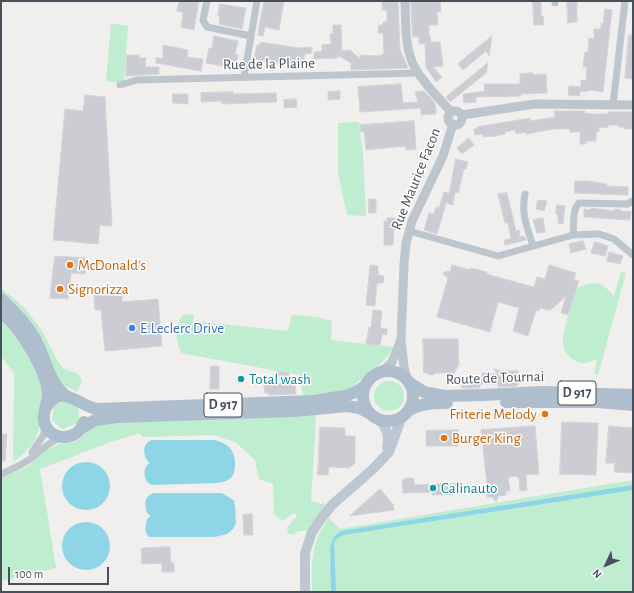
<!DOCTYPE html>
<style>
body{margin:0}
#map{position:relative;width:634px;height:593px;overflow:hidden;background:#f1eeee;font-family:"Alegreya Sans",sans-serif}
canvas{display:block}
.frame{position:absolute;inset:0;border:2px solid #47515b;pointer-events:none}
.north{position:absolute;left:586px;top:545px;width:40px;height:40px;-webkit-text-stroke:3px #fff;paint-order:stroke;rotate:226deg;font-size:11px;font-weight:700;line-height:16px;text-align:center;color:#47515b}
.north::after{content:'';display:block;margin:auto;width:14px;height:18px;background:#47515b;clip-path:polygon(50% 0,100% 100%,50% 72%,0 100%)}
.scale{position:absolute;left:8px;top:567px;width:101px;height:18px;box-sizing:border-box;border:2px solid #47515b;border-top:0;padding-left:5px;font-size:12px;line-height:14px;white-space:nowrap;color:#47515b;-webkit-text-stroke:3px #fff;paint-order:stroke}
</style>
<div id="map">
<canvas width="634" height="593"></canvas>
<div class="frame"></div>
<div class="north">N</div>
<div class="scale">100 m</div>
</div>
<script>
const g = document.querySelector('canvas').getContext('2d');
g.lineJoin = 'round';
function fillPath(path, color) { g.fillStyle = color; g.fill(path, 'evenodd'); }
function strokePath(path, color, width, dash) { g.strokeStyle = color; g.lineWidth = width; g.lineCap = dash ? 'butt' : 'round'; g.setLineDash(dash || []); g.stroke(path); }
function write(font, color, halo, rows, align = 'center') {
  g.font = font + ' "Alegreya Sans",sans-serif'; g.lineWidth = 3; g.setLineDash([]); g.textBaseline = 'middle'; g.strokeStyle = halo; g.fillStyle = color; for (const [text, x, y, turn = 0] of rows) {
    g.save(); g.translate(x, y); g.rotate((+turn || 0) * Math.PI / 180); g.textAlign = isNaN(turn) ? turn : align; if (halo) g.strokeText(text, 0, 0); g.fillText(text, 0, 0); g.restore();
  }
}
fillPath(new Path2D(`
 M111 23 128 26 124 81 120 83 106 81Z
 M359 122 363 154 366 216 347 215 338 172V123Z
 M621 272 626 273 598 375 594 374 597 359C589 363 582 365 574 360 567 356 564 350 563 343 562 333 573 299 576 288 596 281 600 280 614 296Z
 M1 288 25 308 42 331 59 363 63 368 78 374 81 378 82 382 77 392 62 384 1 296Z
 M194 314 193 321 288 331 292 315 317 317 332 321 331 340 393 347 388 356 380 364 368 372 353 387 337 392 303 396 299 375 181 353C175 336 174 332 182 315Z
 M1 319C17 336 36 364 41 387 42 391 43 398 42 402 41 405 39 408 38 411 38 417 40 423 39 429 36 443 24 454 13 462L14 373 1 356Z
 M374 396a15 15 0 1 1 30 0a15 15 0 1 1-30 0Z
 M66 401C78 407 81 409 78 423L62 429 52 420 54 407 61 402Z
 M316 415 311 501 322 504 324 502 325 505 307 530 295 532V535L288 534 287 528 297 516 294 513 282 521 274 514 273 484 259 479 255 460 235 442 213 435 143 437 140 433 111 442 40 469 56 568 1 581V478L29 466 48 448 49 449 59 444 74 442 79 439 94 426 99 423Z
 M633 480V592H312C312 563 310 542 329 518L340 529Z`), '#beedd0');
fillPath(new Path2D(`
 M214 440C227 443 235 449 235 463 235 477 231 481 217 483L152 485C143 482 142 467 150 463 143 458 141 443 152 440Z
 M62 486a24 24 0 1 1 48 0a24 24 0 1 1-48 0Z
 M633 485V490L343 535 336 539 334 543 336 592H331L330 547 334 537 341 531Z
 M154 493H222L230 498 234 501 235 506 236 523 233 529 227 534 215 537H149C144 532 145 524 148 518L151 516 147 513C144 504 144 496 154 493Z
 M62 546a24 24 0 1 1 48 0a24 24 0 1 1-48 0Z`), '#8dd5e7');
const building = new Path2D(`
 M180 1H199L194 30 181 27 183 12 177 11Z
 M264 1H284L279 30 265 27 263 36 258 35Z
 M382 1 398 2 400 50 408 68 351 70V63L337 55 338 58 314 59V52L322 51V45L331 44 330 34H333V25H341L342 51 350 50 360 59V55L379 56 384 54 383 33H378L379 25H383V22H387V10H383Z
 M411 1H440L441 12H437L438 25H429V36H430L431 42H440L443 66 433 67 442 77 436 82 426 67 425 43 419 44V37H413Z
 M533 1H541V16H543L544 25H534Z
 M567 1H577V22L568 23Z
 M220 4 246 8 242 29 219 24 220 17 218 16Z
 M605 9 612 10 603 92 588 90 587 92 580 91V96L568 95 569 86 581 87V80L586 81 587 67H583L585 52H588L589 38 594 39V29H601V23L603 24Z
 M629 35H633V79L625 78Z
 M214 36 238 41 235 54 238 55 236 68 206 63 209 48H212Z
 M492 36 489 56 486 51 463 70 458 64Z
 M260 42 299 48 312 47V53L305 54 302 67 254 59 257 45H260Z
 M163 45 188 50 187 57 203 59 201 71 156 63V58H163Z
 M127 55H139V58H146L145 67H159V74L126 76Z
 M488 63 486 73 450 102 446 97Z
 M533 73V75L546 74 547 93 521 94V96L476 97V102L464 103 463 94 485 91 484 84H520V74Z
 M401 84 403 103 418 102 415 92 424 91 435 103 436 114 421 115V108L360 112 358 87Z
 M340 91V99L328 100V92Z
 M233 92V94L276 93 277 102 222 104V101L201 102V93Z
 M173 94H188V104L173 103Z
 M85 95 105 97 112 226 100 225 98 244 53 240 65 109 83 111Z
 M296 99 297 107 284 108V100Z
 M554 111H585V113L591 114H609L608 112H633V129H624V127H618V125H608V128L599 127V132H596V141H586V144H580V132H570V129H554L526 134V132L516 134 515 130 505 132V134L496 136 483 137V134L475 135 474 129H477V127L530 118 531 121 555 117Z
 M414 121 416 149 406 150V146L366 150 364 131 361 132 360 125Z
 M469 138 474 145 462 154 457 148Z
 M456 159 468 162 466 169H464L458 193 455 192 453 205 446 203 437 234 424 230 429 213 434 214 436 207 439 208 444 192 449 193Z
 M575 181H588L607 184 606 186 628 187V195L575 193Z
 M507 193 516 231 519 230 520 237 524 236 526 240 505 245 504 240 511 239 508 223H505L498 194Z
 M369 199H376V213H369Z
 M538 200 547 201 544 211 536 209Z
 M557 205 565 206 563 224 558 223V215H559L556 214Z
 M591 208 614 211 615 209 621 210V211L631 212 630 220 584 217V209L590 210Z
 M387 218H399L398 229H394L393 245H384V221H387Z
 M543 218 545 232 537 233 533 220Z
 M583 241 586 249 571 253 569 244Z
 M596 242 608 246 605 256 591 253 594 243Z
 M609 252 623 256 620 264 607 261Z
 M55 256 86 258 85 274 71 273 68 299 50 298Z
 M372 265 378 266V275L384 276 383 283H377L375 306 366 305 370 266Z
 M452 265 471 270V268L487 272 486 274 534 287 537 277 545 279 549 265 576 273 574 280 579 281 568 315 561 313 566 296 552 309 547 310 539 308V311L536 310 528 336 513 331 519 308 498 302 490 332 437 317 448 278 444 275 443 273 448 271 450 272Z
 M122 294V302L158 299 162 346 105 351 101 310H95L94 296Z
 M373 310 382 311 380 328 387 329V335L382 334 380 345 366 344 369 327H371Z
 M423 339H458L459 365 453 375H450L448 373H435L433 375H430L427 373H424Z
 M211 366H219V389H210Z
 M494 369 502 371H518V386L498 387V384H480V388H462L461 377 479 378 482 377V373L497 374Z
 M277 371 289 373 290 382H295L296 394 269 395V393H265L264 384H281Z
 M562 422 598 423 596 475 560 474Z
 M535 426 539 474 526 475 527 490 520 491 519 478 516 476 508 477 510 491H506V495L498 496 496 502 492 497H487L486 484H487L481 430Z
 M609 426 633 428V473L614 472 615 463H606Z
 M320 427 345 428V436H355V463L349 468 329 467 328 475H318Z
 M458 430V446H426V431Z
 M1 434H7L5 461H1Z
 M405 478H414V485L463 483V494L432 495V492L403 493 402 480H405Z
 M380 489 393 504 394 510 350 516Z
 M252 514 253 535H244L243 515Z
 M170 547 171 563H174V572H162V563L142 564 141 549 144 548Z`);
fillPath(building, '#cbcdd3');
strokePath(building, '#d2d4d9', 1);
strokePath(new Path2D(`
 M207 1 203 20 207 27 251 36
 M555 3V1
 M244 77 257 1
 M120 85 137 80 419 73
 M613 105 625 1
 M525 194C521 214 527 227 533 246
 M409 231 498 256 573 235 599 234 614 239 633 255
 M573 235C574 226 572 209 579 203L627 204 633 201
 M32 452 43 436 46 425
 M1 474C12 469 23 465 33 457 44 448 48 443 61 437`), '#bdc6cd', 7);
strokePath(new Path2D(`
 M405 1C406 23 404 48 415 68 424 84 439 98 451 112
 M448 118a7 7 0 1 1 14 0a7 7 0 1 1-14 0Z
 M462 115 535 104 633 105
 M381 372 392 362 400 342
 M407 379 404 367 401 340 404 264 406 243 412 221 443 156 453 124`), '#bdc6cd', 9);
strokePath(new Path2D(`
 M378 418C386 427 390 435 387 447
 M305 592V553L312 532 323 516 333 504 373 469 389 452 402 416`), '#bdc7d1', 10);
strokePath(new Path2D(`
 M1 299C13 310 25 322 34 337 45 355 48 382 66 396
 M1 312C20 327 46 369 48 394 48 405 40 415 46 427 56 443 79 439 84 422
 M363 396a25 25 0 1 1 50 0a25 25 0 1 1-50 0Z
 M410 383 424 392 444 396 483 395 543 392 633 395
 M506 402H597L633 405
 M47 406C63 382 79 407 98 409L313 401 345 396 358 391 365 386
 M408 411C421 403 433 403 447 403
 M82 428 95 420 117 417 294 411 347 406 359 408 371 414`), '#afbecc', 12);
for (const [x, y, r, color] of [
 [70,265,4,"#e8710a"],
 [60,289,4,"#e8710a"],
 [132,328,4,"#3f7fe0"],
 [241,379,4,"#0f9aa8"],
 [545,414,4,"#e8710a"],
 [444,438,4,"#e8710a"],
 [433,488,4,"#0f9aa8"]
]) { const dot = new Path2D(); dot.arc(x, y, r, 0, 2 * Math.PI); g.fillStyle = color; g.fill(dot); strokePath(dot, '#fff', 1.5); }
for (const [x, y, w] of [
 [577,393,38],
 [223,405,38]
]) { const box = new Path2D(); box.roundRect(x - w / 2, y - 12, w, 24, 3); g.fillStyle = '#fff'; g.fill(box); strokePath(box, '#47515b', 1); }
write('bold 14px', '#47515b', null, [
 ["D 917",577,393],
 ["D 917",223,405]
]);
write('15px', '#47515b', '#fff', [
 ["Rue de la Plaine",269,64,-1],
 ["Rue Maurice Facon",416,179,-68],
 ["Route de Tournai",495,378,-2]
]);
write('15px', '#c56008', '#fff', [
 ["McDonald's",78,265],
 ["Signorizza",68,289],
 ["Friterie Melody",537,414,"right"],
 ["Burger King",452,438]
], 'left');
write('15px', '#366cbe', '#fff', [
 ["E.Leclerc Drive",140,328]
], 'left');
write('15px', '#0d838f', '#fff', [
 ["Total wash",249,379],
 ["Calinauto",441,488]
], 'left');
</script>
